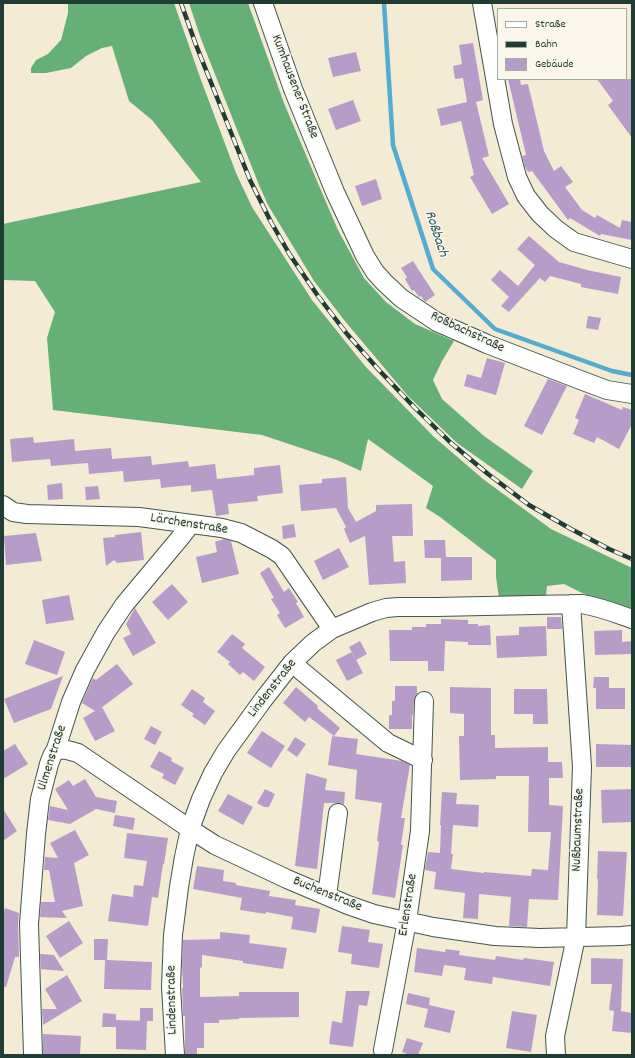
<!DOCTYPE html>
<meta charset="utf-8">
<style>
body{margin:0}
#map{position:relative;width:635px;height:1058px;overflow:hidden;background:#f3ebd4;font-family:Dekko,sans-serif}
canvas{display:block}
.frame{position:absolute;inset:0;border:4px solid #1f3d34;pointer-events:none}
.legend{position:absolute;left:497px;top:8px;width:130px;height:72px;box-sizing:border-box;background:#fbf7ec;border:1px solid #a3ada2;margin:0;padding:5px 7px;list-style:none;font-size:12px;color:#1f3d34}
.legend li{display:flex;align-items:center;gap:8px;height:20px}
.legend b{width:20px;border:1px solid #a3ada2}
</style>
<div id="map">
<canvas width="635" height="1058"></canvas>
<div class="frame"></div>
<ul class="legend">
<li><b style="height:5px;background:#fff"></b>Straße</li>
<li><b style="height:5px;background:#1f3d34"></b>Bahn</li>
<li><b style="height:11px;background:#b79cc9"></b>Gebäude</li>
</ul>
</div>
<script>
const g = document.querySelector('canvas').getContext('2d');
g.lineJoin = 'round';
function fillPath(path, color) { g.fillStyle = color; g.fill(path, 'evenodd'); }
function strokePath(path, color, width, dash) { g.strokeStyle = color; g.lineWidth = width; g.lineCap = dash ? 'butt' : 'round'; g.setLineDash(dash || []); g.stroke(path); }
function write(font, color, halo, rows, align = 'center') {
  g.font = font + ' Dekko,sans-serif'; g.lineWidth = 3; g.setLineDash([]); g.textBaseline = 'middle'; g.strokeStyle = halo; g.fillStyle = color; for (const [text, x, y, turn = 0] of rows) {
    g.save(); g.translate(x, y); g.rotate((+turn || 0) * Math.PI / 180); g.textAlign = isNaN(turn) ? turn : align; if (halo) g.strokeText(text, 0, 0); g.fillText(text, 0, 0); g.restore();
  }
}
fillPath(new Path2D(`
 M68 3H174L201 80 236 173 252 207 312 300 365 366 433 436 483 479 551 529 632 568V612L610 602 588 596 564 584 547 586 546 596 499 598 496 577V560L440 517 426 508 433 486 368 439 361 471 337 460 262 435 53 410 47 338 55 312 35 281 3 280V224L201 182 152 120 129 101 112 46 102 48 86 56 71 68 46 73H31V68L36 60 48 54 61 40 68 13Z
 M189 3H248L284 103 317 181 338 230 364 278 386 302 415 324 454 341 442 361 433 380 442 399 484 436 533 471 522 489 457 443 408 396 344 320 314 281 268 205 259 185 201 39Z`), '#66af77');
strokePath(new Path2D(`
 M384 3 393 145 433 269 495 329 612 371 632 375`), '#53acd1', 4.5);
fillPath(new Path2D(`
 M473 43 483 100 476 102 489 156 482 158 509 204 492 214 470 177 474 175 461 121 441 126 437 109 467 102 463 78 455 79 453 66 462 64 459 45Z
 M356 52 361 71 333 77 328 58Z
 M508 79H520L521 85 528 84 544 151 554 171 561 166 573 182 565 187 582 210 595 218 597 215 620 228 622 220 632 222V240L601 234 600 236 570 218 568 220 532 171 528 172 525 167 522 156 526 155Z
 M597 79H632V138L608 105 613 101Z
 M353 100 361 121 336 130 328 109Z
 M376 179 382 199 362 206 355 186Z
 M529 236 559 262 587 270 621 277 618 294 581 287V284L550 276 545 282 540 278 509 312 501 306 509 297 491 280 500 270 518 286 535 265 517 249Z
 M413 261 435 295 425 302 421 296 419 297 414 290 412 291 405 279 407 277 401 268Z
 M588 316 601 318 598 330 586 328Z
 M487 358 505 363 496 395 464 386 467 374 481 378Z
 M548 379 567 386 542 435 524 426Z
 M585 394 622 410 623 407 632 410V424L619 449 597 437 594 443 573 434 579 420 575 418Z
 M33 437 34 443 74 439 75 451 111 448 112 459 151 456 152 465 188 461 189 467 215 464 217 479 254 475V468L280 465 283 493 257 496 258 501 228 504 229 514 216 516 212 490 191 492V485L161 488 160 479 124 482 123 471 89 474 88 463 51 466 50 459 12 462 10 439Z
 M346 477 348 508 356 522 376 511V505L412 504 413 536H392L394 562 405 561 406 583 369 585 365 536 350 543 344 529 346 527 336 508 301 511 299 485 322 483V479Z
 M62 483 63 499 48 500 47 485Z
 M98 486 100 499 86 500 85 487Z
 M294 524 296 537 283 539 282 526Z
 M141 532 144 560 117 563 114 560 106 566 103 538 115 537V535Z
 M36 533 42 561 6 565 4 536Z
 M224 539 231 541 239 574 202 583 196 557 217 552 215 542Z
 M424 540H445L446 557H472V580L441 581V558H425Z
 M339 548 349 567 323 580 314 561Z
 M269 567 284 592 289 588 298 602 296 603 304 617 285 628 277 615 280 613 271 599 274 598 260 573Z
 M172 584 188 602 168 620 152 602Z
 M69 595 74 620 46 624 42 600Z
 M135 608 156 643 133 656 123 638 131 634 126 624Z
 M547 617H561L562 629H547Z
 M441 619 468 620V624H478V626L490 625 491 645H468V642L445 641 444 671H428V661H390L389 630H412V627H426V624H441Z
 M546 626 547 656 497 658 496 636 519 635V627Z
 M622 630V642L632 641V654L595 655 594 631Z
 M232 634 245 644 242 648 265 667 254 681 243 672 240 675 228 664 230 662 217 652Z
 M34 640 65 652 57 675 25 664Z
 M360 641 367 654 356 660 349 647Z
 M352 652 363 673 347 681 336 660Z
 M117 664 133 684 101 708 102 707 115 731 95 741 83 718 95 711 82 703 93 678 96 680Z
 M63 676 51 709 14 723 4 699Z
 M594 677H609V688H625V709H596V688H593Z
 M395 686H417V694L415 696 414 701 413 715H412V729H389V715H392V701H395Z
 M296 687 318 706 317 708 340 728 334 736 309 717 305 722 283 703Z
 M450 687 491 688V735H495V748L548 747V762H562L563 778H549V805L563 806 558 900 529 899 527 927 509 926 511 897 479 894 478 919 463 918 465 893 434 889 436 872 425 870 428 852 440 853 441 825H440L442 792 457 793 456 804 479 805 478 827 453 825 451 854H453L451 869 484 873V872L531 876 532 869 548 870 551 832H528L529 776H496V779L460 780 459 736H464V714L450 713Z
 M192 689 205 698 203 702 215 711 205 725 192 716 194 714 181 705Z
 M514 689H547L548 724H533V714H514Z
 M151 726 162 732 155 745 144 739Z
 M262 731 285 746 271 768 247 753Z
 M332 736 358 739 356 754 402 761 410 765 401 818H405L401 845H403L395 898 372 894 379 842 377 841 382 803 355 799 357 770 328 765Z
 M295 737 306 744 297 757 287 750Z
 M15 744 28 764 3 779V751Z
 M596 744 632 745V767H596Z
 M159 751 172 758 171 761 184 768 175 785 162 778 164 774 150 767Z
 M306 773 327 779 325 790 345 792 344 804 339 803H324L317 869 295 866Z
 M85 779 96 797 117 801 115 813 96 809 70 824 48 820 50 806 68 810 55 789 69 780 73 786Z
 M265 789 275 794 269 807H264L257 803Z
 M632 789V822L602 823 601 790Z
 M228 794 253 807 243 825 218 811Z
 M3 809 17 831 3 841Z
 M115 815 135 818 133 830 113 826Z
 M75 830 89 855 74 863 83 906 62 911 67 918 40 917 41 902H55L49 870H44L45 857 58 858 50 843Z
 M127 833 168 838 164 864H163L158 898 152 897 148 926 108 921 112 894 133 897 134 885 143 886 147 861 124 858Z
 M598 851 627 852 623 916 597 915 598 879H597Z
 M197 866 224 870 223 881 236 883V885L270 891 269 896 296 900 295 905 320 909 316 933 291 929 293 917 266 912V914L240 910 242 898 193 889Z
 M5 908 19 913 18 924 19 957H15L6 987H3V915Z
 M69 921 83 943 60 958 46 936Z
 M342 926 370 930 368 942 383 944 379 968 351 964 352 954 338 952Z
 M220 932 250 935 249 943 287 948 283 969 243 963V961L202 955V967L200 968V997L239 996V992H299V1017L239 1018V1019L219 1020V1023H204V1048H197V1055H185V1016H183L182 988H183L182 965 183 940 220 939Z
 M94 939H108L107 960 152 962 151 990 104 989 105 960H94Z
 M417 948 445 952 446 949 460 951 459 955 495 960 496 956 523 960 524 958 554 962 550 986 493 977 492 984 464 980 466 968 444 965 442 976 414 972Z
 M40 954 54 955 64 971 41 969Z
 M591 958 623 959 621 1011H620L632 1013V1033L612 1031 614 1011 609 1010 612 984H591Z
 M67 975 82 1001 43 1025 42 1009H57L45 989Z
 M346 991H370L367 1006 359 1005 353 1047 329 1044 332 1021 342 1023Z
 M408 993 430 998 429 1005 455 1011 450 1033 424 1027 428 1009 406 1004Z
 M140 1008H153V1021H140Z
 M512 1011 537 1015 531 1052 506 1048Z
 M103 1013 116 1014V1020L147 1021 146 1050 116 1049V1027H102Z
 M43 1034 81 1036 80 1055H43Z
 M407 1038 423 1043 418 1055H410L402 1052Z`), '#b79cc9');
const minor = new Path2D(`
 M263 3 293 89 335 192 365 256 375 272 384 282 401 298 437 322 487 344 583 381 607 390 632 394
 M482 3 503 124 517 177 526 196 540 214 556 229 574 242 632 259
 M3 505 13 512 27 514 139 517 222 528 241 533 272 549 282 556 332 629
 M292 663 388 743 423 760
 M56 749 67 750 78 753 190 829 215 845 287 879 348 905 374 914 433 927 495 936 540 938 621 936 632 935
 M327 896 338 813
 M383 1050 407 921 420 831 424 701
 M33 1055 29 924 36 834 40 799 49 764 52 756 56 749 71 702 85 670 106 632 124 605 180 538 191 524
 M175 1055 171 987 173 935 179 887 184 857 190 829 201 799 213 773 226 751 263 700 292 663 313 643 332 629 372 612 386 608 398 607H436L582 604C600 607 615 613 632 619
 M556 1055 555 1036 576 937 582 767 571 604`);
strokePath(minor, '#3f574c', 20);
strokePath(minor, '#fff', 18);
const rail = new Path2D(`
 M181 3 196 45 250 180 271 222 290 255 318 296 347 334 378 369 415 408 451 443 488 474 529 505 571 529 609 549 632 559`);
strokePath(rail, '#1f3d34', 4.5);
strokePath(rail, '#fbf7ec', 3, [9]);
write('14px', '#1f3d34', '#fbf7ec', [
 ["Kumhausener Straße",294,87,69],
 ["Roßbachstraße",467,333,25],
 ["Lärchenstraße",189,525,9],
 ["Lindenstraße",273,689,-52],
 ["Ulmenstraße",53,758,-72],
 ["Nußbaumstraße",579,830,-88],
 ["Buchenstraße",327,895,22],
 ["Erlenstraße",409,905,-81],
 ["Lindenstraße",173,1000,-91]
]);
write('italic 15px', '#2f5e63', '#fbf7ec', [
 ["Roßbach",435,234,72]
]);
</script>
